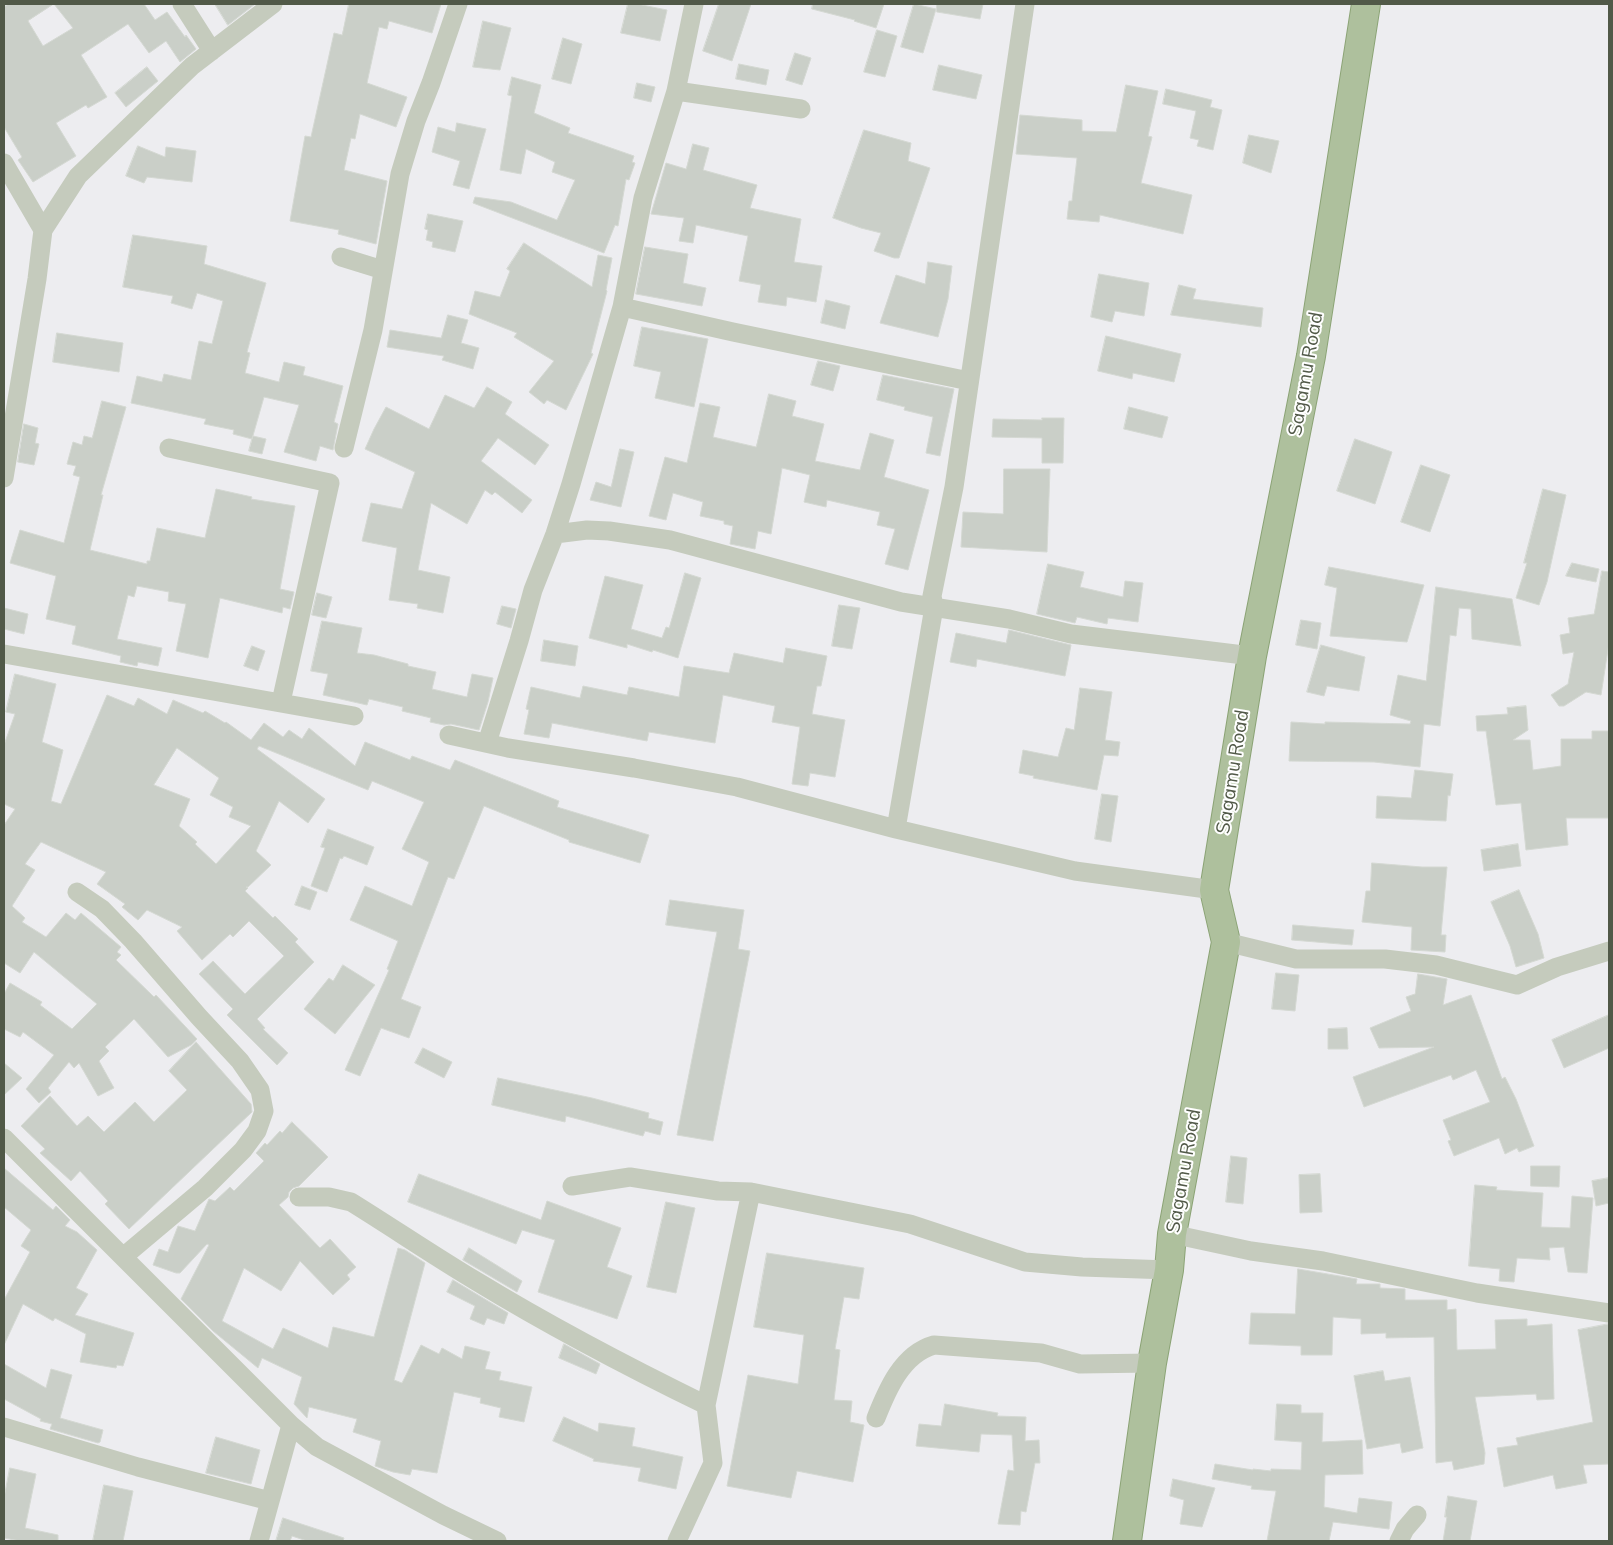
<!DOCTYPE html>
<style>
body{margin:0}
#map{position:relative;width:1613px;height:1545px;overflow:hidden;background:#ededf0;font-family:Mulish,sans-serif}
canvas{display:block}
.frame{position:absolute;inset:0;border:5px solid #515948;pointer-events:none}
</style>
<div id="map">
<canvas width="1613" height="1545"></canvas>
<div class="frame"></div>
</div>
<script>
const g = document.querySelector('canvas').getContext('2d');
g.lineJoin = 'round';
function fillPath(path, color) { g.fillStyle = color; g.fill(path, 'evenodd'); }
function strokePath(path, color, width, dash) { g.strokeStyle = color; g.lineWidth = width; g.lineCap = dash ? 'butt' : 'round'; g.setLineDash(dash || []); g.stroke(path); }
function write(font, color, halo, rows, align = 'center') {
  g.font = font + ' Mulish,sans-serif'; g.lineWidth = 4; g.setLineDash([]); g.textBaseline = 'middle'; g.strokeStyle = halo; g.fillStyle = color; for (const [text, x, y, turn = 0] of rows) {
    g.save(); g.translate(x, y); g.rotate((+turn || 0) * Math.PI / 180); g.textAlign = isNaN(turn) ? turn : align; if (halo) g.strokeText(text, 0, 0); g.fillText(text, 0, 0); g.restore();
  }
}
const building = new Path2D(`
 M9 4H144L155 20 167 12 185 37 186 35 196 49 180 62 166 41 149 53 128 24 81 55 107 97 88 108 86 105 56 123 76 156 33 182 18 160 22 157 4 127V7ZM54 4 73 28 43 46 28 21Z
 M215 4H255L228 25Z
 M349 4H441L432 33 389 21 387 29 379 27 367 83 407 97 396 127 360 114 355 139 351 138 344 170 387 181 376 244 338 234 339 230 290 221 305 136 311 137 334 33 342 35Z
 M628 4H637L667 10 660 41 621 33Z
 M719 4H751L732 61 703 51Z
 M813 4H884L876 28 854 21 855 20 812 9Z
 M914 4 936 9 923 53 901 47Z
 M937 4H983L980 19 937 12Z
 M483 21 511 28 500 70 473 67Z
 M877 30 897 36 885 77 864 72Z
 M563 38 582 44 571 84 552 79Z
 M795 53 811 58 802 85 786 80Z
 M739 64 769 70 766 85 736 79Z
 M939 65 982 75 976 99 933 90Z
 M147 67 158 81 126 107 115 93Z
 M512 77 541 85 534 113 570 128 568 133 634 156 632 162 635 163 629 180 626 179 618 226 615 225 604 253 473 203 475 197 511 202 557 220 575 180 552 172 555 162 526 149 521 174 500 170 512 96 508 95Z
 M637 83 655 87 651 102 634 98Z
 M1126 85 1158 91 1148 136 1152 137 1141 183 1192 195 1183 234 1100 215 1099 222 1067 219 1069 201H1072L1077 158 1016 154 1020 115 1082 120V131L1116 132Z
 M1166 89 1212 100 1210 107 1222 110 1213 150 1197 146 1199 140 1190 138 1196 111 1163 104Z
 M457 123 486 129 469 189 453 185 460 161 432 152 438 127 455 132Z
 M864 130 911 143 908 161 930 168 899 258H894L874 251 881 233 861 228 833 218Z
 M1249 135 1279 141 1271 173 1243 163Z
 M693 144 709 148 703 170 757 185 750 208 801 219 794 262 822 266 816 302 787 297 786 306 758 302 761 285 739 281 748 236 696 225 693 243 679 241 684 218 651 214 666 163 686 169Z
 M138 146 165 157 166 147 196 151 192 182 147 177 144 183 126 176Z
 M428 214 463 221 455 252 432 247 433 242 426 240 428 230 425 229Z
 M133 235 207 246 204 264 266 283 247 352 250 353 245 373 279 382 284 362 305 367 303 375 343 386 334 422 338 424 333 450 320 446 316 461 284 452 299 405 264 397 252 439 233 434 234 430 204 424 206 419 131 403 137 376 162 382 164 374 191 380 199 341 212 344 223 301 197 293 192 309 171 303 173 296 123 287Z
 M524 243 592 287 598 255 612 258 606 290 607 291 591 353 593 354 566 410 547 400 544 404 529 392 554 361 514 337 517 333 469 314 475 291 500 297 510 271 507 269Z
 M645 247 688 254 683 283 706 288 702 306 636 294Z
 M928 262 952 266 948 299 938 337 880 323 896 275 925 284Z
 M1099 274 1149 283 1144 316 1115 311 1112 322 1091 317Z
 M1179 285 1196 289 1193 299 1263 308 1261 327 1171 315Z
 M826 300 850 306 845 329 821 323Z
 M448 315 468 320 461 343 479 348 473 369 442 360 444 356 387 347 390 330 441 338Z
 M642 327 708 339 694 407 655 398 661 372 634 366Z
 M57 333 123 343 119 372 53 362Z
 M1106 336 1181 354 1174 382 1133 373 1132 379 1098 371Z
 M818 361 840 366 833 391 811 385Z
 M883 375 954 389 940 456 926 453 933 417 904 410 905 407 877 400Z
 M487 387 512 402 505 414 549 445 535 465 498 438 481 461 532 500 522 513 495 492 492 495 485 490 467 524 431 503 418 570 450 577 443 613 417 608 418 604 389 600 397 548 362 541 371 503 402 509 415 472 365 449 374 429 386 407 429 429 445 395 474 408Z
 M769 394 796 401 792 416 824 424 815 461 860 470 870 433 894 440 884 477 929 490 908 570 885 564 895 529 877 525 880 512 827 500 826 507 804 502 810 475 782 468 771 534 758 531 755 549 730 544 733 526 724 524V521L700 516 703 502 673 493 666 520 649 516 665 457 687 463 700 403 720 407 713 437 756 447Z
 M102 401 126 407 101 495H103L90 550 147 564V561H150L157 528 205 538 216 489 252 497 251 499 295 506 280 589 294 592 290 609 283 607 282 613 220 598 208 658 176 651 186 604 168 601 169 592 137 586 134 597 128 595 117 639 162 648 158 666 138 662 137 666 120 662 121 656 72 644 76 626 46 619 56 576 10 563 20 530 64 543 80 477 73 475 76 466 67 464 73 442 82 445 84 436 92 438Z
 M1129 407 1168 417 1162 438 1124 429Z
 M1042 418H1064L1063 463H1042V438L992 437 993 419 1042 420Z
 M24 424 38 428 35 443 39 444 34 465 18 462Z
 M253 436 266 439 262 454 249 451Z
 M1355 439 1392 452 1375 504 1337 491Z
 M620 449 634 452 621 507 590 500 596 482 611 487Z
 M1421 465 1450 475 1430 532 1401 522Z
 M1004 469H1050L1047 552 961 547 963 512 1003 514Z
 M1543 489 1566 495 1547 582 1539 605 1516 598 1527 563H1524Z
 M1572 563 1599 569 1596 582 1566 576Z
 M1048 564 1084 572 1080 587 1123 597 1125 581 1143 583 1138 622 1108 618 1107 624 1077 617 1075 623 1037 614Z
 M1329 567 1424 585 1407 642 1330 636 1337 588 1325 585Z
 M1602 571 1609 572V643L1601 695 1586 692 1564 706H1559L1551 695 1568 684 1574 652 1563 654 1560 635 1570 633 1568 618 1594 614Z
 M685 573 701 578 678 658 653 650 652 652 627 644V648L589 638 605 576 643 585 631 629 662 638 666 627 669 628Z
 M1436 587 1512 599 1521 646 1472 639 1471 609 1459 608 1456 636 1450 635 1440 726 1424 724 1420 767 1374 762 1289 761 1291 722 1325 724V722L1410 724 1411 721 1390 715 1398 675 1426 681Z
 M317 593 332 597 326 618 312 615Z
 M839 605 860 608 852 649 832 646Z
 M502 606 516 609 511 628 497 624Z
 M4 608 28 614 24 634 4 629Z
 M1301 620 1321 623 1317 649 1296 645Z
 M322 621 362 628 357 653 374 655 408 664V666L436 672 432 689 467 697 472 674 493 678 488 702 479 730 451 724 444 725 430 722 431 718 402 711 403 707 369 699 367 705 323 695 328 674 311 671Z
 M1009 630 1071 645 1065 676 977 659 976 667 950 662 956 633 1006 643Z
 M544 640 578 646 575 666 541 661Z
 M1321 645 1365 657 1359 691 1327 686 1324 696 1307 692Z
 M252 646 265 651 258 671 244 666Z
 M786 648 827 656 821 686H817L812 714 845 720 835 777 810 773 808 786 792 784 800 727 772 722 775 706 723 695 715 743 649 732 647 741 552 723 549 738 524 734 529 710 526 709 531 687 580 698 583 686 627 695 629 687 679 697 684 666 729 673 734 653 783 663Z
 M15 674 56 684 42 742 63 750 51 801 61 804 107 695 134 706 138 698 167 714 173 700 203 713 205 711 225 723 226 722 251 740 264 723 283 737 289 730 302 739 309 728 355 766 365 742 410 760 412 756 450 770 455 760 559 801 557 807 649 835 640 863 569 842V840L484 806 454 879 448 877 401 999 421 1007 409 1038 381 1028 360 1076 345 1070 389 970 387 969 398 941 350 920 365 886 412 906 429 862 402 849 424 802 372 781 368 790 259 746 257 749 325 799 308 823 279 801 256 851 271 865 248 887H246L248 888 245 891 273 918 275 916 298 939 295 942 314 962 257 1019 265 1028 263 1029 288 1053 277 1065 227 1015 233 1009 199 974 213 961 245 994 284 956 249 921 233 937 230 934 202 960 177 931 182 927 147 910 138 920 122 907 125 904 97 884 106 872 41 842 25 864 35 870 12 906 25 918 22 922 46 937 66 913 75 920 81 913 121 947 117 952 121 955 116 960 154 997 156 995 197 1039 191 1045 168 1057 134 1019 105 1047 109 1051 99 1061 114 1088 98 1096 79 1063 74 1068 69 1062 48 1088 51 1092 39 1103 26 1089 54 1055 23 1032 20 1037 4 1029V994L10 983 42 1002 40 1005 72 1029 97 1004 34 952 20 973 4 963V825L15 809 4 804V745L15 714 6 712ZM177 748 219 778 210 795 233 807 229 817 251 826 216 864 195 844 197 842 179 826 190 799 154 785Z
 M1080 688 1112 692 1105 740 1120 742 1118 756 1104 755 1097 790 1033 778 1034 776 1019 773 1023 750 1058 757 1066 728 1074 730Z
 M1526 706 1528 730 1513 740H1530L1533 770 1561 766V739H1592V731H1609V818H1566L1568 845 1526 850 1521 803 1496 805 1486 731H1477L1476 716 1508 714 1507 708Z
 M1415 770 1453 774 1450 796 1448 795 1446 821 1376 818 1377 796 1411 798Z
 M1102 794 1118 796 1111 842 1095 839Z
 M328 829 374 847 367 865 344 856 342 859 340 858 327 892 311 886 325 848 321 847Z
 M1518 844 1521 866 1484 871 1481 850Z
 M1372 863 1422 867H1447L1441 935H1446L1445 952 1411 950 1412 927 1362 922 1366 891H1370Z
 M302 886 317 892 310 910 295 905Z
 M1519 890 1538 934 1544 958 1516 967 1510 946 1491 902Z
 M670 900 744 910 738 949 750 951 713 1141 677 1135 717 932 666 925Z
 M1293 925 1354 930 1352 945 1292 940Z
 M343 965 375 985 335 1034 304 1009 329 978 333 981Z
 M1276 973 1299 975 1295 1011 1272 1009Z
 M1418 974 1447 979 1443 1005 1471 995 1502 1079 1505 1077 1516 1099 1534 1146 1519 1152 1517 1148 1505 1154 1499 1138 1454 1156 1448 1141 1451 1140 1443 1120 1490 1102 1476 1070 1453 1080 1451 1075 1364 1107 1353 1077 1434 1047 1379 1048 1370 1028 1411 1011 1406 997 1415 994Z
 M1609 1015V1048L1564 1068 1552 1040Z
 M1347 1028 1348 1049H1328V1029Z
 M196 1042 251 1104 252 1112 129 1229 105 1204 108 1201 80 1171 71 1181 40 1153 45 1149 21 1126 50 1096 77 1126 88 1116 104 1132 135 1102 154 1122 187 1090 169 1071Z
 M423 1048 452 1062 444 1078 415 1063Z
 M4 1063 22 1078 4 1095Z
 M498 1078 592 1098 649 1113 648 1118 663 1122 660 1135 645 1131 643 1136 566 1116 565 1122 492 1105Z
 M292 1122 328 1157 299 1186 293 1188 289 1192 288 1197 279 1205 320 1248 330 1239 356 1267 347 1275 350 1279 333 1295 300 1261 281 1291 244 1268 222 1321 273 1349 283 1328 328 1348 333 1327 374 1337 398 1248 405 1250 425 1263 394 1380 402 1383 421 1345 439 1354 442 1348 462 1359 465 1346 490 1352 485 1369 501 1372 499 1380 532 1387 524 1422 499 1417 501 1408 480 1403 481 1398 454 1392 437 1473 412 1469 410 1475 393 1472 375 1466 381 1441 353 1432 357 1419 309 1407 307 1418 294 1404 302 1377 262 1358 258 1368 213 1331 181 1299 209 1245 207 1244 180 1273H176L153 1265 159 1249 168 1252 178 1226 195 1231 209 1199 215 1201 230 1187 234 1191 264 1161 256 1153 265 1143 267 1145 280 1131 282 1133Z
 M1231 1156 1247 1158 1243 1204 1226 1202Z
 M1531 1166H1560L1559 1187 1531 1186Z
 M4 1168 53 1210 56 1206 70 1220 65 1226 77 1232 97 1250 76 1288 88 1294 75 1315 134 1333 123 1366 117 1365 116 1368 80 1362 86 1334 55 1318 53 1321 23 1304 4 1345V1300L30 1252 21 1246 31 1230 4 1207Z
 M419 1174 541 1220 547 1201 621 1228 607 1267 632 1276 617 1319 538 1292 555 1240 522 1230 516 1244 408 1202Z
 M1320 1174 1322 1212 1300 1213 1299 1175Z
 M1609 1178V1203L1596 1206 1592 1181Z
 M1475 1185 1497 1187 1496 1190 1543 1193 1541 1227 1570 1228 1572 1196 1593 1198 1587 1273 1568 1272 1564 1247 1549 1248 1550 1260 1517 1258 1514 1282 1499 1281 1500 1269 1469 1266Z
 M666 1202 695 1208 676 1293 647 1287Z
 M469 1248 522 1281 517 1292 463 1260Z
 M767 1253 864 1268 859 1299 844 1297 835 1349 840 1350 834 1400 852 1401 850 1422 864 1425 853 1482 797 1471 791 1498 727 1486 748 1375 798 1384 804 1335 754 1327Z
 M1298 1269 1357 1279 1356 1284H1380V1288L1405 1289V1300H1447V1310L1456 1309 1457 1350 1496 1349 1495 1320 1527 1319V1326L1552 1324 1554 1399 1537 1400 1536 1394 1475 1397 1485 1453 1484 1464 1454 1470 1452 1461 1436 1463 1434 1337 1386 1338V1333L1361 1334V1319L1333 1317 1332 1355H1301V1346L1249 1344 1251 1313 1295 1314Z
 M453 1280 508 1313 504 1324 487 1318 484 1325 470 1319 475 1306 447 1292Z
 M1609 1324V1464L1583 1465 1587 1483 1556 1489 1553 1475 1504 1487 1497 1448 1518 1445 1516 1438 1593 1422 1578 1330Z
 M564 1344 600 1364 596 1374 559 1358Z
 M4 1364 46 1388 51 1369 72 1375 60 1418 103 1430 100 1442 98 1443 50 1429 52 1424 40 1421 41 1419 4 1399Z
 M1383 1371 1385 1381 1410 1377 1423 1448 1402 1453 1400 1443 1367 1449 1354 1376Z
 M945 1404 998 1413 997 1416 1026 1417 1025 1441 1039 1440 1040 1463H1035L1026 1512 1021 1511 1020 1525 998 1524 1008 1470 1014 1471 1012 1435 981 1434 979 1452 916 1446 919 1424 941 1426Z
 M1277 1404 1301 1405V1413H1323L1322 1442 1362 1440 1363 1474 1325 1475 1324 1507 1357 1513 1359 1498 1392 1502 1389 1529 1333 1522 1329 1541H1267L1276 1491 1251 1489 1252 1486 1212 1479 1215 1464 1253 1470V1469L1271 1471V1469L1301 1470 1302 1442 1275 1440Z
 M564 1417 598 1432 599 1423 635 1428 632 1446 683 1457 676 1489 638 1481 641 1468 593 1461 594 1459 553 1441Z
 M216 1437 260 1450 251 1484 206 1473Z
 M10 1468 36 1474 25 1528 58 1535V1541H20L4 1538V1498Z
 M1173 1479 1215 1488 1202 1527 1180 1524 1184 1500 1170 1496Z
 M104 1485 133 1491 123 1541H93Z
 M1448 1496 1477 1501 1470 1541H1443L1447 1517H1445Z
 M283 1518 344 1538 343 1541H307L292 1536 290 1541H276Z`);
fillPath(building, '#cacfc8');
strokePath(building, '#d4d8d2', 1);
const trunk = new Path2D(`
 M1127 1541 1152 1363 1169 1270 1172 1234 1226 942 1214 890 1252 656 1311 356 1366 4`);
strokePath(trunk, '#8ba375', 30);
strokePath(new Path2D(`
 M182 4 212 51
 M676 91 801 109
 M4 163 43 230
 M341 257 383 270
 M622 307 733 332 969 381
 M169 448 330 483 281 702
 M344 448 373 330 400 174 416 121 431 83 458 4
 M4 478 37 279 43 230 78 176 192 66 273 4
 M555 534 587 530 609 531 670 540 901 602 1009 619 1071 634 1252 656
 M4 654 354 716
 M449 735 508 748 634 768 737 787 896 829 1075 871 1214 890
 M487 743 519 641 533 590 555 534 571 484 622 307 643 198 676 91 694 4
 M896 829 934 607 932 596 954 487 1025 4
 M77 892 102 909 133 941 199 1017 240 1061 260 1090 264 1111 257 1131 243 1150 205 1188 123 1257
 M1226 942 1296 959H1385L1436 965 1517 985 1557 967 1609 951
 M4 1138 291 1425 317 1447 443 1515 497 1541
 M572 1186 630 1177 718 1191 751 1192 910 1224 1025 1262 1082 1267 1169 1270
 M299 1197H329L351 1202C393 1228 434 1256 476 1281 550 1326 628 1367 706 1405
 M1172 1234 1251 1251 1323 1261 1477 1293 1609 1313
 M876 1418C887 1390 902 1354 934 1345L1041 1353 1080 1364 1152 1363
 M4 1427 138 1467 270 1501
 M259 1541 291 1425
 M677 1541 713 1463 706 1405 751 1192
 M1399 1541 1405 1529 1417 1515`), '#c5cbbd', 19);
strokePath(trunk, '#aec09d', 28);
write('19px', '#515948', '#fff', [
 ["Sagamu Road",1306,374,-80],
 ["Sagamu Road",1233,772,-81],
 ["Sagamu Road",1184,1171,-80]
]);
</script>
